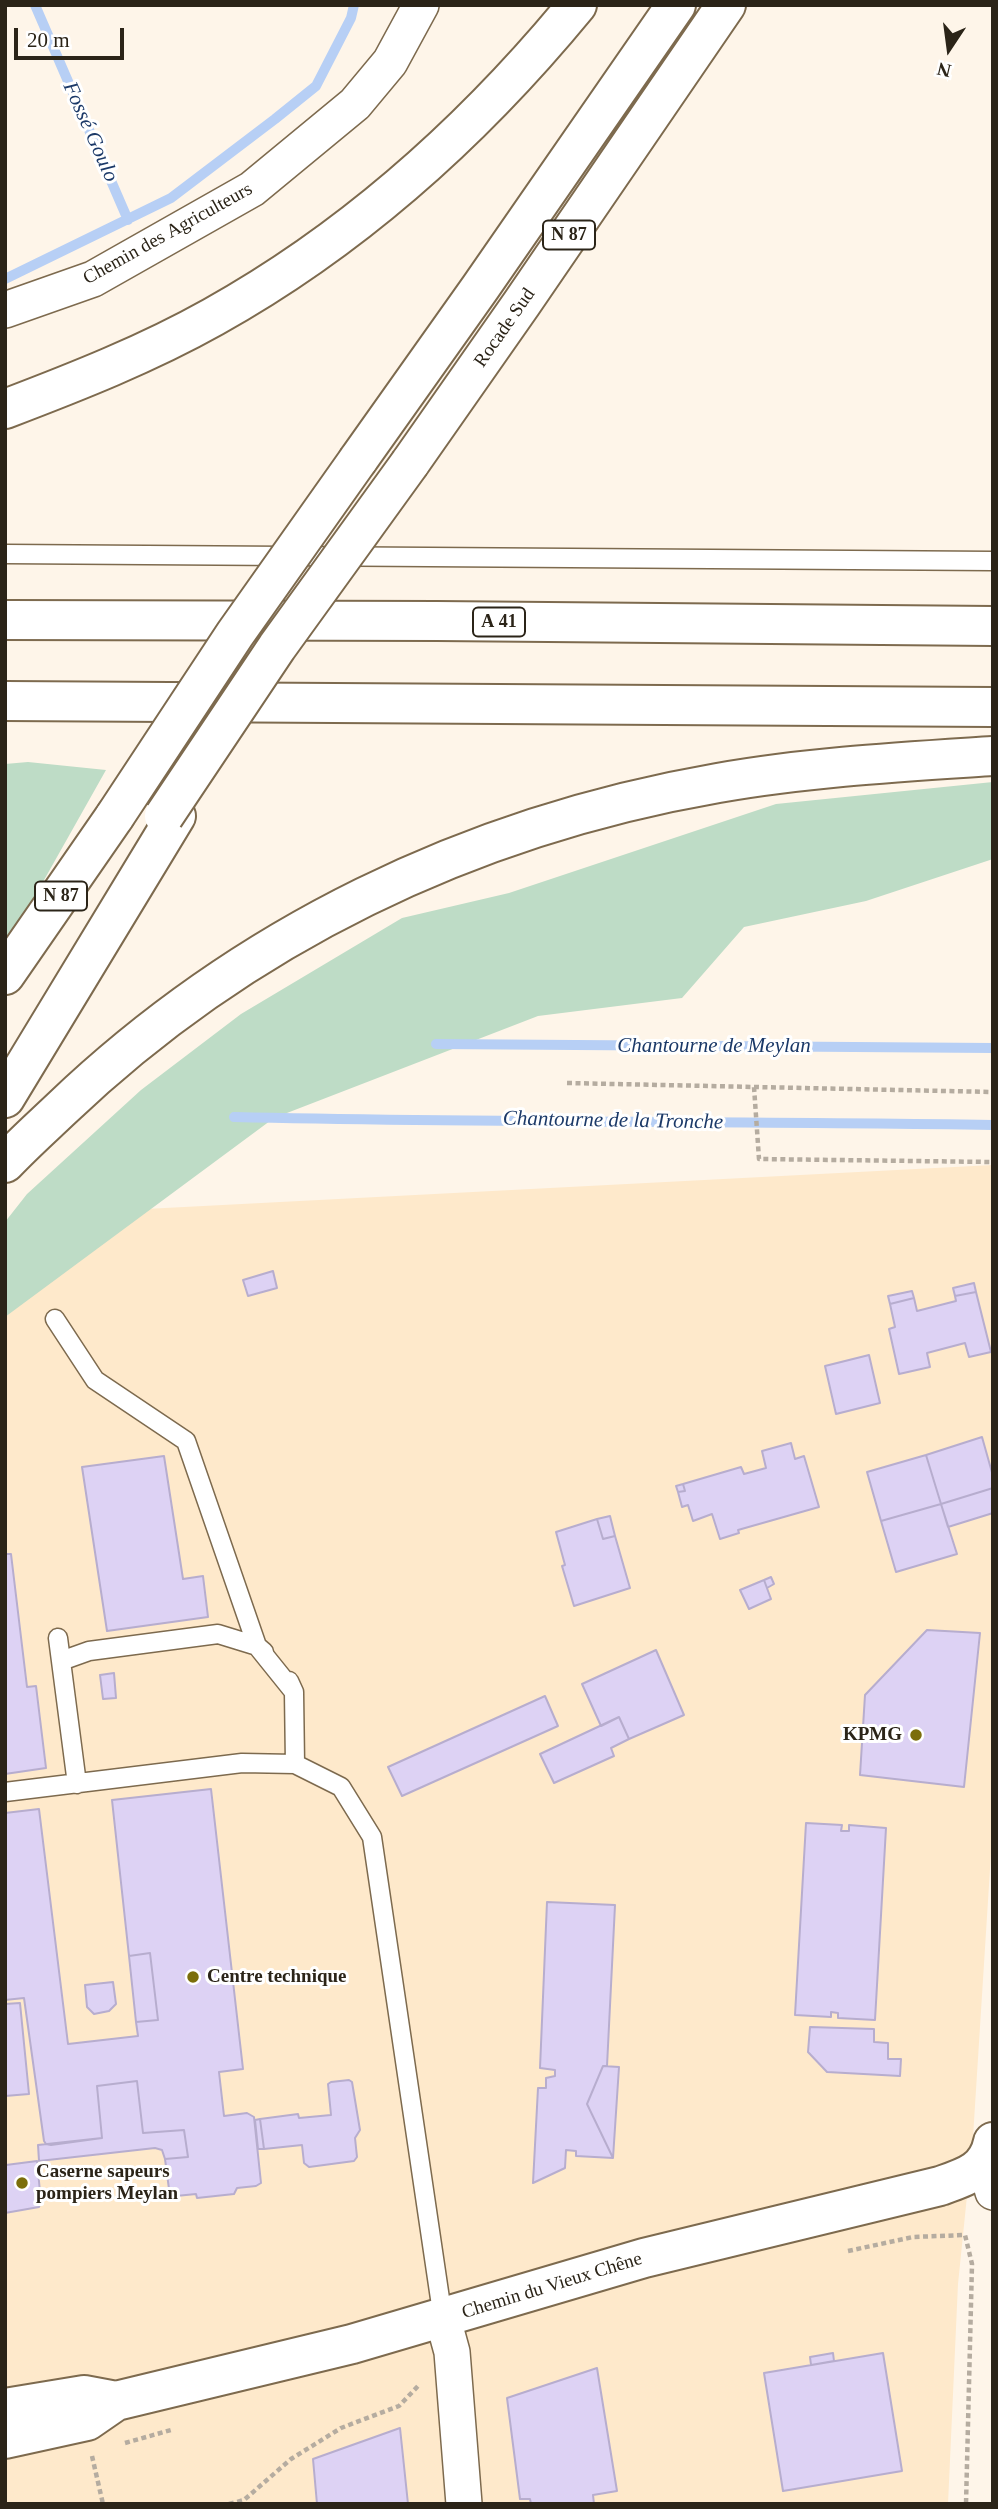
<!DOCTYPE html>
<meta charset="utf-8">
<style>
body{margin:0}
#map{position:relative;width:998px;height:2509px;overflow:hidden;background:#fef5e9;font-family:"Times New Roman",serif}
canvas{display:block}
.frame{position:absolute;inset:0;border:7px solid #2b2418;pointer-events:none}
.north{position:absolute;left:914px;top:14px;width:70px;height:70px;-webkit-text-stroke:5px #fff;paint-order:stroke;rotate:193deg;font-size:19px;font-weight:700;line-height:28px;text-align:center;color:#2b2418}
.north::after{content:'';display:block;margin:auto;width:24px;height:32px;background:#2b2418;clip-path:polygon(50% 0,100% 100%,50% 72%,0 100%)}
.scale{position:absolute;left:14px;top:28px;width:110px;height:32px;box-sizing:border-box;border:4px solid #2b2418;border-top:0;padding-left:9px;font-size:21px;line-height:24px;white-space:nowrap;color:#2b2418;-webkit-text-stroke:5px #fff;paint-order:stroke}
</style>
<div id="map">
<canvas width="998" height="2509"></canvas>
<div class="frame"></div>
<div class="north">N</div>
<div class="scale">20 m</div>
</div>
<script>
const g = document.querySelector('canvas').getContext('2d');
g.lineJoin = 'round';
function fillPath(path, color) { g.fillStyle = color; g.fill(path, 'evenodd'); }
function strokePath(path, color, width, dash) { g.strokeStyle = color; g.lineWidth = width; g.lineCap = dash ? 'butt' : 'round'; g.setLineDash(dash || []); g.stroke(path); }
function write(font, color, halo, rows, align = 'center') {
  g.font = font + ' "Times New Roman",serif'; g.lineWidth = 6; g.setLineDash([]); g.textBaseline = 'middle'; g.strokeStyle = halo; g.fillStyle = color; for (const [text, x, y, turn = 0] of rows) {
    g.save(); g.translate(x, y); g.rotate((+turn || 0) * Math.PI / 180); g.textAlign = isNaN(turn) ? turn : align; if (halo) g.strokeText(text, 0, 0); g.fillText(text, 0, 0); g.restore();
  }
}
fillPath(new Path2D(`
 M993 1165V1822L973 2137 958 2284 948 2504H5V1297L107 1211Z`), '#fee9cb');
fillPath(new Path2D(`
 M28 762 106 770 26 912 5 940V764Z
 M993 782V859L866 901 744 927 682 998 538 1016 274 1118 5 1317V1222L27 1194 141 1090 241 1014 402 918 509 893 776 804Z`), '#bedcc6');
strokePath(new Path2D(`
 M35 5 128 220
 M5 279 171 198 275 119 316 86 351 18 354 5
 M436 1044 993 1048
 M234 1117C487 1123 740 1121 993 1125`), '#b7cff5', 10);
const building = new Path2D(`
 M273 1271 277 1288 248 1296 243 1280Z
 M974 1283 976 1292 955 1296 953 1288Z
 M912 1291 914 1298 890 1304 888 1296Z
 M976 1292 991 1352 969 1357 965 1343 927 1353 930 1367 899 1374 889 1329 895 1327 890 1304 914 1298 917 1311 956 1301 955 1296Z
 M869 1355 880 1403 836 1414 825 1366Z
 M982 1437 993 1476V1488L941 1504 926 1455Z
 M791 1443 795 1459 804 1456 819 1507 738 1530 739 1533 720 1539 712 1514 693 1521 688 1505 682 1507 678 1492 685 1491 683 1484 741 1467 744 1474 766 1468 762 1451Z
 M926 1455 941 1504 881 1521 867 1472Z
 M164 1456 183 1579 203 1576 208 1617 107 1631 82 1467Z
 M683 1484 685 1491 678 1492 676 1486Z
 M993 1488V1513L948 1527 941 1504Z
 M941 1504 957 1554 896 1572 881 1521Z
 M610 1516 615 1536 603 1539 597 1519Z
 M597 1519 603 1539 615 1536 630 1588 574 1606 562 1566 565 1565 556 1532Z
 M5 1554H11L27 1687 36 1686 46 1768 5 1774Z
 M771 1577 774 1584 767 1588 764 1580Z
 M764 1580 771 1599 749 1609 740 1590Z
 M927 1630 980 1633 964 1787 860 1775 865 1695Z
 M656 1650 684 1715 629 1739 619 1717 601 1726 582 1684Z
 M114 1673 116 1698 103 1699 100 1675Z
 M545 1696 558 1726 402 1796 388 1767Z
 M619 1717 629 1739 611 1748 614 1756 554 1783 540 1754Z
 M211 1789 243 2069 219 2072 224 2116 247 2113 254 2117 261 2183 256 2186 237 2188 234 2194 197 2198 196 2194 176 2196 169 2189 165 2159 188 2157 184 2130 143 2133 137 2081 97 2086 102 2138 51 2145 46 2144 44 2141 24 1998 5 2000V1813L39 1809 68 2044 138 2036 136 2022 158 2020 150 1953 129 1956 112 1800Z
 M806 1823 842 1825 841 1831H849V1825L886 1828 875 2020 838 2018V2013L831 2012V2017L795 2015Z
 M547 1902 615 1905 607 2066H603L587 2104 613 2158 576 2156V2151L566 2150 565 2168 533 2183 538 2088H546V2078L555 2076V2070L540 2068Z
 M150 1953 158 2020 136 2022 129 1956Z
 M113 1982 116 2004 109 2011 94 2014 87 2007 85 1985Z
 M20 2003 29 2094 5 2096V2004Z
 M810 2027 874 2029V2042L888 2043V2059H901L900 2076 827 2072 808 2052Z
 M603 2066 619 2067 613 2158 587 2104Z
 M349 2080 352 2082 360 2130 355 2138 357 2157 354 2161 309 2167 304 2163 302 2145 264 2149 260 2119 298 2114 299 2118 331 2115 328 2084 331 2082Z
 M137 2081 143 2133 184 2130 188 2157 165 2159 162 2150 155 2148 39 2161 38 2145 102 2138 97 2086Z
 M260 2119 264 2149H258L255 2120Z
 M5 2158 6 2165 37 2161 41 2202 39 2207 5 2213Z
 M833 2353 834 2361 811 2365 810 2357Z
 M883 2353 902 2471 783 2491 764 2373Z
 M597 2368 617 2491 593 2495 594 2504H531L530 2499H520L507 2398Z
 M400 2428 408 2504H317L313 2459Z`);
fillPath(building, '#ddd2f4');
strokePath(building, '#b7adce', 2);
const service = new Path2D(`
 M5 554 993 561
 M55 1319 95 1380 186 1441 257 1646 294 1692
 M58 1638 77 1784
 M61 1661 89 1651 218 1634 257 1646 264 1652
 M289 1681 294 1692 295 1764
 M5 1792 242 1763 295 1764 341 1787 372 1837 443 2319`);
const minor = new Path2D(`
 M5 310 93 279 252 189 355 104 390 62 421 5
 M985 2164 993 2192
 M443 2319 452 2352 464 2504`);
const tertiary = new Path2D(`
 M5 2408 84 2395 116 2401
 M5 2439 87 2421 116 2401 352 2344 644 2258 940 2186C966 2177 987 2171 993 2142`);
const trunk = new Path2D(`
 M5 409C76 382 147 354 213 317 353 239 475 129 577 5
 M358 460 480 288 676 5
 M410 463 522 303 726 5
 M5 975 115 816
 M5 1098 176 816
 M5 1163C23 1144 42 1127 61 1109 243 935 470 826 718 783 809 767 901 762 993 756`);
const motorway = new Path2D(`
 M5 620 437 621 993 626
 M5 701 993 707`);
strokePath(service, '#7d6a4e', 21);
strokePath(minor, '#7d6a4e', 38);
strokePath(tertiary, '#7d6a4e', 42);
strokePath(trunk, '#7d6a4e', 42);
strokePath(motorway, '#7d6a4e', 42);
strokePath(new Path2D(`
 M567 1083 993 1092
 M754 1087 759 1159 993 1162
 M848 2251 913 2237 965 2235 972 2264 966 2504
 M125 2443 171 2430
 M92 2456 103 2504
 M229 2504 244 2500 291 2459 341 2428 399 2406 419 2385`), '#b5aca0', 4.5, [5, 3.5]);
strokePath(service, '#fff', 18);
strokePath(minor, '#fff', 35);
strokePath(tertiary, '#fff', 38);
strokePath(trunk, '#fff', 38);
strokePath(motorway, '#fff', 38);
const trunkBridge = new Path2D(`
 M115 816 235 634 358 460
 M164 816 277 647 410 463`);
strokePath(trunkBridge, '#7d6a4e', 42, []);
strokePath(trunkBridge, '#fff', 38);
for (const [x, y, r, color] of [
 [916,1735,7,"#7b6e0b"],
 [193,1977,7,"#7b6e0b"],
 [22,2183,7,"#7b6e0b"]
]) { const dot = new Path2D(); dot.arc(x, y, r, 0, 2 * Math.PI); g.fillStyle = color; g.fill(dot); strokePath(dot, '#fff', 2.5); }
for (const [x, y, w] of [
 [569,235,52],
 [499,622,52],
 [61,896,52]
]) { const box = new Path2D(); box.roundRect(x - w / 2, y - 14.5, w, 29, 5); g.fillStyle = '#fff'; g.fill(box); strokePath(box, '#2b2418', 2); }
write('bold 18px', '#2b2418', null, [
 ["N 87",569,235],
 ["A 41",499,622],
 ["N 87",61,896]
]);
write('19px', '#2b2418', '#fff', [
 ["Chemin des Agriculteurs",168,234,-29],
 ["Rocade Sud",505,328,-55],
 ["Chemin du Vieux Chêne",552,2286,-17]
]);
write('bold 19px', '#2b2418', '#fff', [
 ["KPMG",902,1735,"right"],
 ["Centre technique",207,1977],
 ["Caserne sapeurs",36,2172],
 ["pompiers Meylan",36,2194]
], 'left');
write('italic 21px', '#1b3968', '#fff', [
 ["Fossé Goulo",90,132,66],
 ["Chantourne de Meylan",714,1046],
 ["Chantourne de la Tronche",613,1121,1]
]);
</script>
